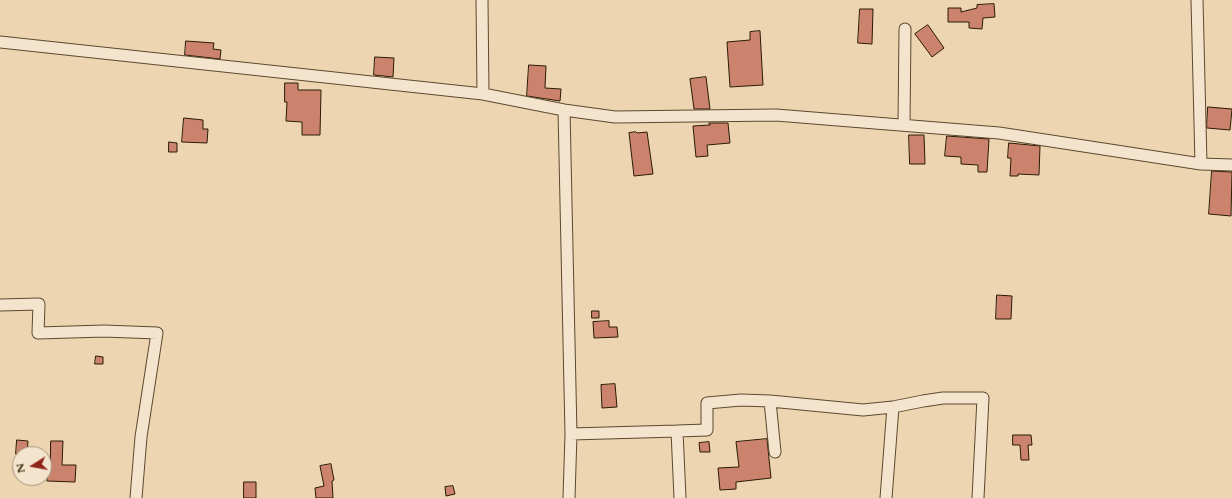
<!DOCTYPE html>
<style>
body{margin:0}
#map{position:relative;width:1232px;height:498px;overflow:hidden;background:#eed5b2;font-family:Cardo,serif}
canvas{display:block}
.north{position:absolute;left:12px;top:446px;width:40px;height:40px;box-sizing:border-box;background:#f4e4cd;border:1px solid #a3937c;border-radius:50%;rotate:259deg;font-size:11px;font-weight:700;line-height:16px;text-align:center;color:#2a1a03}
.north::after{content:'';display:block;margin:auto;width:14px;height:18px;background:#8f2418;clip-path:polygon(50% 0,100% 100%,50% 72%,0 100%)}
</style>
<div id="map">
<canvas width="1232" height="498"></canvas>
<div class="north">N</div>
</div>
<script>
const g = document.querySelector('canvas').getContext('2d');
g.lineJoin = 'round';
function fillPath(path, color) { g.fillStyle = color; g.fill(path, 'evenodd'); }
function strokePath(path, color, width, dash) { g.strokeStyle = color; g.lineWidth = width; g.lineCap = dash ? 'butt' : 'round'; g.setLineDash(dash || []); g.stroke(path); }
const building = new Path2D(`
 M994 4 995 17 983 18 982 29 969 28V22H948V8H961V12L977 8V5Z
 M860 9H873L872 44 858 43Z
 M928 25 944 48 932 57 915 34Z
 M760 31 763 85 730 87 727 42 750 40V32Z
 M186 41 214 43 213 49 221 50 220 59 185 55Z
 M375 57 394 58 393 77 374 75Z
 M529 65 546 66 545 88 561 89 560 101 527 96Z
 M706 77 710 109H694L690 79Z
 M285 83H298V90H321L320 135H302V122L286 121 287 102H285Z
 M1208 107 1232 109 1230 130 1207 128Z
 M184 118 203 120V129H208L207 143 182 142Z
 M709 123H728L730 143 707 145 708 156 696 157 693 126 710 125Z
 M636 132 637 133 647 132 653 174 634 176 629 133Z
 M909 135H924L925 164H910Z
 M947 136 989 139 987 172H978V165L961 164V157L945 156Z
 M169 142 177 143V152H169Z
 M1009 143 1040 146 1039 175 1018 174V176H1010L1011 158H1008Z
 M1212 171 1232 172 1231 216 1209 214Z
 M997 295 1012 296 1011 319H996Z
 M592 311H599V318H592Z
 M609 321V327H617L618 337 594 338 593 322Z
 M96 356 103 357V364H95Z
 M615 384 617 407 602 408 601 385Z
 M1013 435H1031L1032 445H1028L1029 460H1021L1020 445H1013Z
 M767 439 771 478 736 482V489L720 490 718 468 739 467 736 442Z
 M17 440 28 441 27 454H16Z
 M51 441H63L62 465H76L75 482 47 481V464H50Z
 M709 442 710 452H700L699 443Z
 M331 464 334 480 332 481 333 498H316L315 488 324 486 320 466Z
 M244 482H256V498H244Z
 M453 486 455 494 446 496 445 487Z`);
fillPath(building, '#cc836d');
strokePath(building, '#2a1a03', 1);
const minor = new Path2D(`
 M482 0 483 94
 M1197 0 1201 164
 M0 42 483 94 564 110 615 117 776 115 999 133 1201 164 1232 165
 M564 110 571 434
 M904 125 905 29
 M0 305 39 304 38 333 104 331 157 333 141 437 136 498
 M770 401 775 452
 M569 498 571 434 677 431
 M680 498 677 431 707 430V403L741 400 770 401 863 410 893 407 923 401 943 398H983L978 498
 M886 498 893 407`);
strokePath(minor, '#5b492f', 13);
strokePath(minor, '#f4e4cd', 11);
</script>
